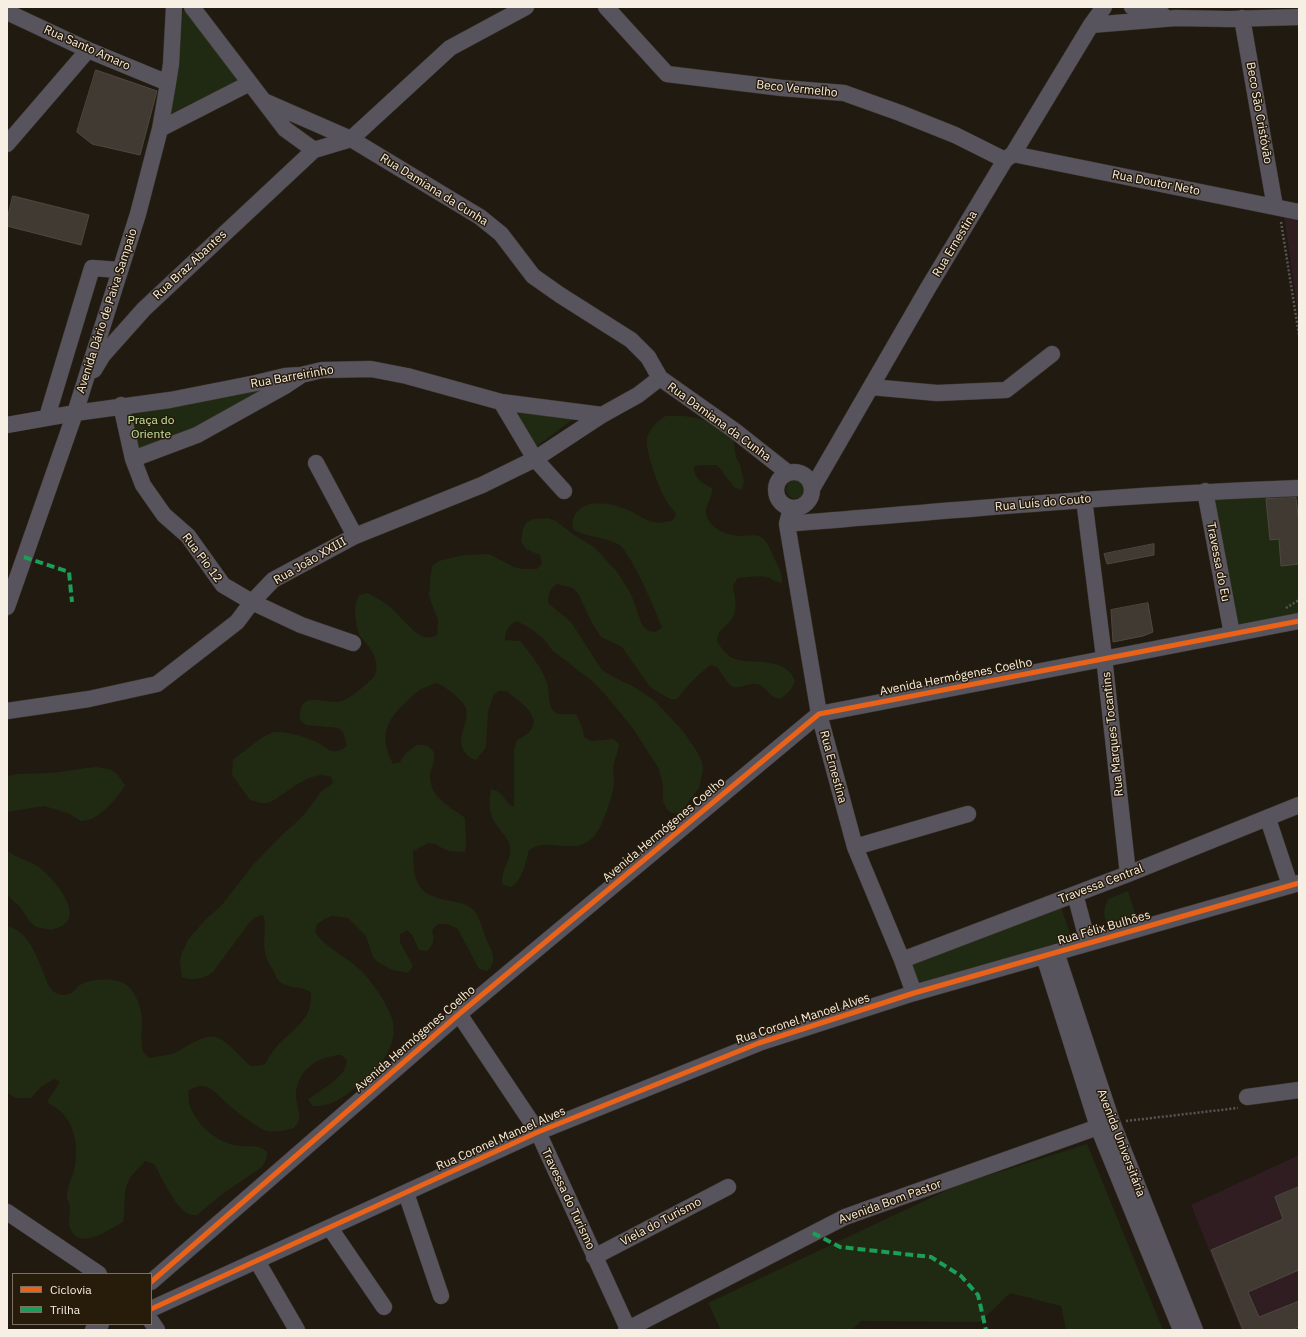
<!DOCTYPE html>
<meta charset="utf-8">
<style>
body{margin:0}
#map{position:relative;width:1306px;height:1337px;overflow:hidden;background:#211a10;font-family:"IBM Plex Sans",sans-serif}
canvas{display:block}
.frame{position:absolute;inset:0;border:8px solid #f8efe4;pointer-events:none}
.legend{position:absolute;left:12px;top:1273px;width:140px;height:52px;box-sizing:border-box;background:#271b0a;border:1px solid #7b7061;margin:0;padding:5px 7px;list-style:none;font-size:12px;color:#f8efe4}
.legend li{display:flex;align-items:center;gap:8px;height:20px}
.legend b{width:20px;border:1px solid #7b7061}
</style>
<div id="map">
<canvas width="1306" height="1337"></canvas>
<div class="frame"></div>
<ul class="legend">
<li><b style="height:5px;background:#ea6118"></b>Ciclovia</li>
<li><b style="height:5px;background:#1a9f57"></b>Trilha</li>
</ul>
</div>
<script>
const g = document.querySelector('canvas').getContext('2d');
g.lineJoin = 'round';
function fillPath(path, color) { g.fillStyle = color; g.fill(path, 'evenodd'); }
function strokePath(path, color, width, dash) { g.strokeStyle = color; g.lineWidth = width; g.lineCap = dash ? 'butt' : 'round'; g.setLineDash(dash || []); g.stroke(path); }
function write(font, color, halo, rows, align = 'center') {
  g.font = font + ' "IBM Plex Sans",sans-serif'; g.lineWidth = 3; g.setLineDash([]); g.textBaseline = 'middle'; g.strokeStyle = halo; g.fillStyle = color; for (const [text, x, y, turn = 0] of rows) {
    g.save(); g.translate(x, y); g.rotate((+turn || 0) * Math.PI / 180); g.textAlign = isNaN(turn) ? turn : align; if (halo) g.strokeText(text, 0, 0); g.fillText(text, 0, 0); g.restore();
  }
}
fillPath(new Path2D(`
 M1284 215 1299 219V321Z
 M1299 1155V1330H1241L1191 1205Z`), '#2f1d21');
fillPath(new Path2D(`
 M187 9 239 80 168 115 183 12Z
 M288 379 199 428 135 453 128 414Z
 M513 408 576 417 537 446Z
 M666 416C693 414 712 420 733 436L736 458 740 464 744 482 741 490 734 487 717 465H702L694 466C695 480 701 482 712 488 713 500 703 505 707 517 712 530 727 535 740 536 747 536 754 534 761 537 768 541 772 553 775 560 779 568 783 574 782 583 773 582 773 579 767 577 758 575 747 577 738 578L733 585C734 594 738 608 733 617 727 628 718 627 717 642 722 648 727 657 735 659 755 665 786 656 795 681 792 689 788 694 780 699 769 697 769 690 760 685 750 680 739 692 730 685 725 680 721 672 717 667L710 665 692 681 677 699H670L650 687 622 647 601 637 592 623 579 595 573 588 557 584C550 589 548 594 548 603L571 622 602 670 617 679 631 685 654 700 683 731 698 753 702 762 703 770 699 788 680 813H671L666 808 663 801V786L659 769 632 727 604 693 592 681 552 650 543 638 531 629 517 621C508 625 506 630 505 640L520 641C530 653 542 668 547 683 550 692 547 707 556 713 562 716 568 712 577 715L583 730 584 737 591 741 613 739 619 744C618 753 614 760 613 768 613 775 615 783 613 790 611 800 602 827 595 835 591 841 581 846 574 846 557 848 545 840 529 850 525 864 523 879 511 887L503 885C499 870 513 860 510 846 508 838 503 834 498 827 489 816 488 803 491 789 505 792 503 802 514 807V749L517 740C521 738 527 735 530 731 544 716 516 699 506 691H498L493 696 488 712 486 747 476 760C470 758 468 757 464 751 455 736 470 724 466 708 464 703 458 698 454 694 447 689 443 685 435 683 430 686 426 687 421 689 416 692 411 698 407 701 385 721 379 737 393 764L400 762C403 757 405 754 410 750 414 746 418 744 423 745 443 750 431 765 430 777 430 781 432 788 434 792 441 803 455 810 465 818L466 845 465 852 450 851 442 848 435 844 428 843 413 851C414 864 412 878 422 889 434 902 455 899 468 906 480 912 482 930 487 941 489 946 493 951 493 958 494 964 491 967 487 971L479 969 457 928 447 924H438L432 930C435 939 434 944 427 951L419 950 412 935 407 930 400 934V942L413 966 408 973 393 970 379 963 373 957 366 936 348 918 332 916 325 919 317 924 315 932C326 948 345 956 359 969 367 976 374 986 380 995 393 1016 399 1029 388 1052 383 1062 375 1070 367 1078 349 1092 337 1107 312 1106L308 1099C319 1092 338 1080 344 1070 346 1067 346 1063 347 1060L341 1055C318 1056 296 1070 296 1096 296 1103 300 1113 299 1120 298 1123 295 1126 294 1128 284 1131 274 1133 264 1130 257 1127 237 1112 231 1107 217 1096 208 1077 188 1091 189 1096 188 1104 191 1109 201 1129 219 1144 241 1146 252 1147 259 1144 267 1152L266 1160 262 1167 221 1195 197 1215C193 1215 190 1215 187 1213 175 1207 161 1176 154 1164L145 1161C140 1167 133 1173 129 1180 122 1192 126 1209 123 1222 109 1229 80 1252 70 1228 68 1222 70 1213 70 1206 69 1203 67 1200 67 1197 66 1191 72 1177 74 1171 79 1151 76 1125 60 1111 56 1107 51 1105 47 1102L60 1082 54 1079 41 1087 31 1098H16L7 1093V926C28 930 37 957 44 974 46 980 49 989 54 992 60 996 69 996 74 991 77 989 77 986 80 985 93 978 119 977 129 987 137 995 142 1010 142 1021 142 1030 140 1041 143 1051 144 1053 147 1056 149 1058 156 1056 164 1056 171 1054 188 1049 204 1029 222 1040 232 1046 241 1058 250 1066H257L265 1064C270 1055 276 1046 284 1039 299 1025 313 1015 311 992 302 986 290 989 281 983 277 980 275 974 273 970 270 965 267 960 266 956 261 942 268 928 263 915L256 917 249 923 213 972C204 979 193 981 182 977L180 962 181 955 188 940 206 919 221 906 253 865 283 834 303 816 321 792 333 783 331 777C314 770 296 785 283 794 277 798 273 802 266 803 261 804 255 801 250 800L232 775 233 760C244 752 259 738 271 733 283 729 308 738 319 743 323 746 328 750 333 751 338 752 343 749 347 746L343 732 338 728 306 725 300 720C298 687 325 706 342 701 348 700 367 684 372 679 380 671 376 657 370 648 367 643 361 639 359 634 355 621 353 607 359 595L367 593C375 597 383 601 390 607 399 614 414 635 425 637 429 638 433 637 437 635L438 620 429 596 431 573 432 566 439 561 463 555 489 554 514 567 522 569H537L542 564 540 555 526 549 521 542 523 528 527 522 534 519 548 518 556 521 574 535 594 547 618 573 631 594 642 625 648 631 655 632 662 628C657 613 630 550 618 544 604 537 587 537 574 530 571 523 572 519 576 513 587 497 614 504 628 510 637 514 644 520 654 522 659 524 666 521 672 521L676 515C674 509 670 507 667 502 660 491 645 452 647 439 648 430 658 420 666 416Z
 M786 489a10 10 0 1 1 20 0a10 10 0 1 1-20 0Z
 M1299 493V613L1236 625 1212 497Z
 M94 767C113 769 114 769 125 785 119 796 102 815 91 819 88 820 84 821 81 821L68 813 44 806 7 812V776L18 774 52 773Z
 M7 850C16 859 30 860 40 868 51 876 80 908 66 923 63 926 56 928 52 930L36 927 30 922 20 907 7 895Z
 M1128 891 1138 924 1113 930C1103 917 1102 915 1108 899Z
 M1061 907 1072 940 917 986 909 964Z
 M1087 1144 1163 1330H1066L1061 1306 1010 1293 980 1322 861 1321 852 1330H721L708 1303 958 1185Z`), '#202a12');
const building = new Path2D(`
 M96 70 157 91 140 155 92 144 77 132Z
 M13 196 89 215 81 245 7 226V220Z
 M1296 498 1299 524V564L1281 566 1279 539 1270 540 1266 499Z
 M1154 544V555L1107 564 1104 554Z
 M1148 603 1153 632 1143 636 1113 642 1111 610Z
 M1299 1187V1270L1248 1292 1259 1317 1299 1301V1327L1291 1330H1243L1211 1250 1283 1219 1275 1197Z`);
fillPath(building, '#413a32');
strokePath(building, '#4e4840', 1);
const minor = new Path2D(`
 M192 7 285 129 314 150
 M606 7 667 74 782 88 844 93 900 113 955 135 1005 160
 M1132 7 1163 15
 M7 12 88 50 168 83
 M1242 18 1275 207
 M1091 25 1176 18 1229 19 1299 17
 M264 101 351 139 480 217 501 234 533 276 560 295 631 340 648 357 660 378 735 431 787 472
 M160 129 250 83
 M7 144 88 50
 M1013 154 1299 212
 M94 370 103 355 144 309 314 150 351 139 450 48 526 7
 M871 387 937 393 1006 390 1052 354
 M501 402 535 459 564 491
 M121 405 133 459 143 485 164 515 188 536 223 585 252 602 301 625 353 643
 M47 417 92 268 120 270
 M7 425 75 413 170 400 256 383 285 376 301 375 322 370 371 369 407 376 501 402 602 415
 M133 459 197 435 285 386 300 376
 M316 463 355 536
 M776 490a18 18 0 1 1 36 0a18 18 0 1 1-36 0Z
 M813 487 928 288 1005 160 1013 154 1091 25 1104 7
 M1205 491 1232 634
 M1084 499 1104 657 1128 874
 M791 508 787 524 819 714 855 847 902 960 914 993
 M787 524C957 510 1128 494 1299 488
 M7 607 75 413 138 214 160 129 168 83 171 64 174 7
 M7 711 89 699 157 684 237 622 252 602 273 580 355 536 482 485 535 459 602 415 638 395 660 378
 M1268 819 1290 885
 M855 847 968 814
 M1075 894 1088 943
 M1056 952 1112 1122 1195 1330
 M1044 956 1098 1127 1181 1330
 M902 960 1128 874 1299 805
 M459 1014 538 1132 628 1329
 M1247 1097 1299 1090
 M406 1193 441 1296
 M7 1212 99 1274
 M330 1228 384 1307
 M594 1257 728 1187
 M257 1261 297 1330
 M151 1282 459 1014 819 714 1299 621
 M151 1309 538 1132 759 1043 914 993 1299 883
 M151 1321 157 1330
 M93 1330 101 1324
 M626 1330 845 1217 1112 1122`);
strokePath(minor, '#3d372f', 17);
strokePath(new Path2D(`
 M1281 222 1299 335
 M1286 608 1299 600
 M1126 1121 1238 1108`), '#595557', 2.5, [2, 2]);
strokePath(minor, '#58545d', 16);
strokePath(new Path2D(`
 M24 557 69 572 72 602
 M813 1233 840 1247 931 1257 961 1276 978 1295 986 1330`), '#1a9f57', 4, [8, 4]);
strokePath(new Path2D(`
 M151 1282 459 1014 819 714 1299 621
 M151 1309 538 1132 759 1043 914 993 1299 883`), '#ea6118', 5);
write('12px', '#f8efe4', '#271b0a', [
 ["Rua Santo Amaro",87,48,24],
 ["Beco Vermelho",797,89,6],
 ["Beco São Cristóvão",1259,113,80],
 ["Rua Doutor Neto",1156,183,11],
 ["Rua Damiana da Cunha",434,190,32],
 ["Rua Ernestina",955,244,-59],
 ["Rua Braz Abantes",190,265,-43],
 ["Avenida Dário de Paiva Sampaio",107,311,-72],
 ["Rua Barreirinho",292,377,-10],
 ["Rua Damiana da Cunha",719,422,36],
 ["Rua Luís do Couto",1043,503,-5],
 ["Rua Pio 12",202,558,53],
 ["Rua João XXIII",310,561,-30],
 ["Travessa do Eu",1218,562,79],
 ["Avenida Hermógenes Coelho",956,677,-11],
 ["Rua Marques Tocantins",1113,734,-96],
 ["Rua Ernestina",833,767,75],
 ["Avenida Hermógenes Coelho",664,830,-40],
 ["Travessa Central",1101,884,-21],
 ["Rua Félix Bulhões",1104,928,-16],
 ["Rua Coronel Manoel Alves",803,1019,-18],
 ["Avenida Hermógenes Coelho",415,1039,-41],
 ["Rua Coronel Manoel Alves",501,1139,-24],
 ["Avenida Universitária",1121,1143,69],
 ["Travessa do Turismo",568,1199,65],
 ["Avenida Bom Pastor",890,1202,-20],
 ["Viela do Turismo",661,1222,-28]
]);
write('12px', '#c3e6a1', '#271b0a', [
 ["Praça do",151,421],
 ["Oriente",151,435]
]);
</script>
